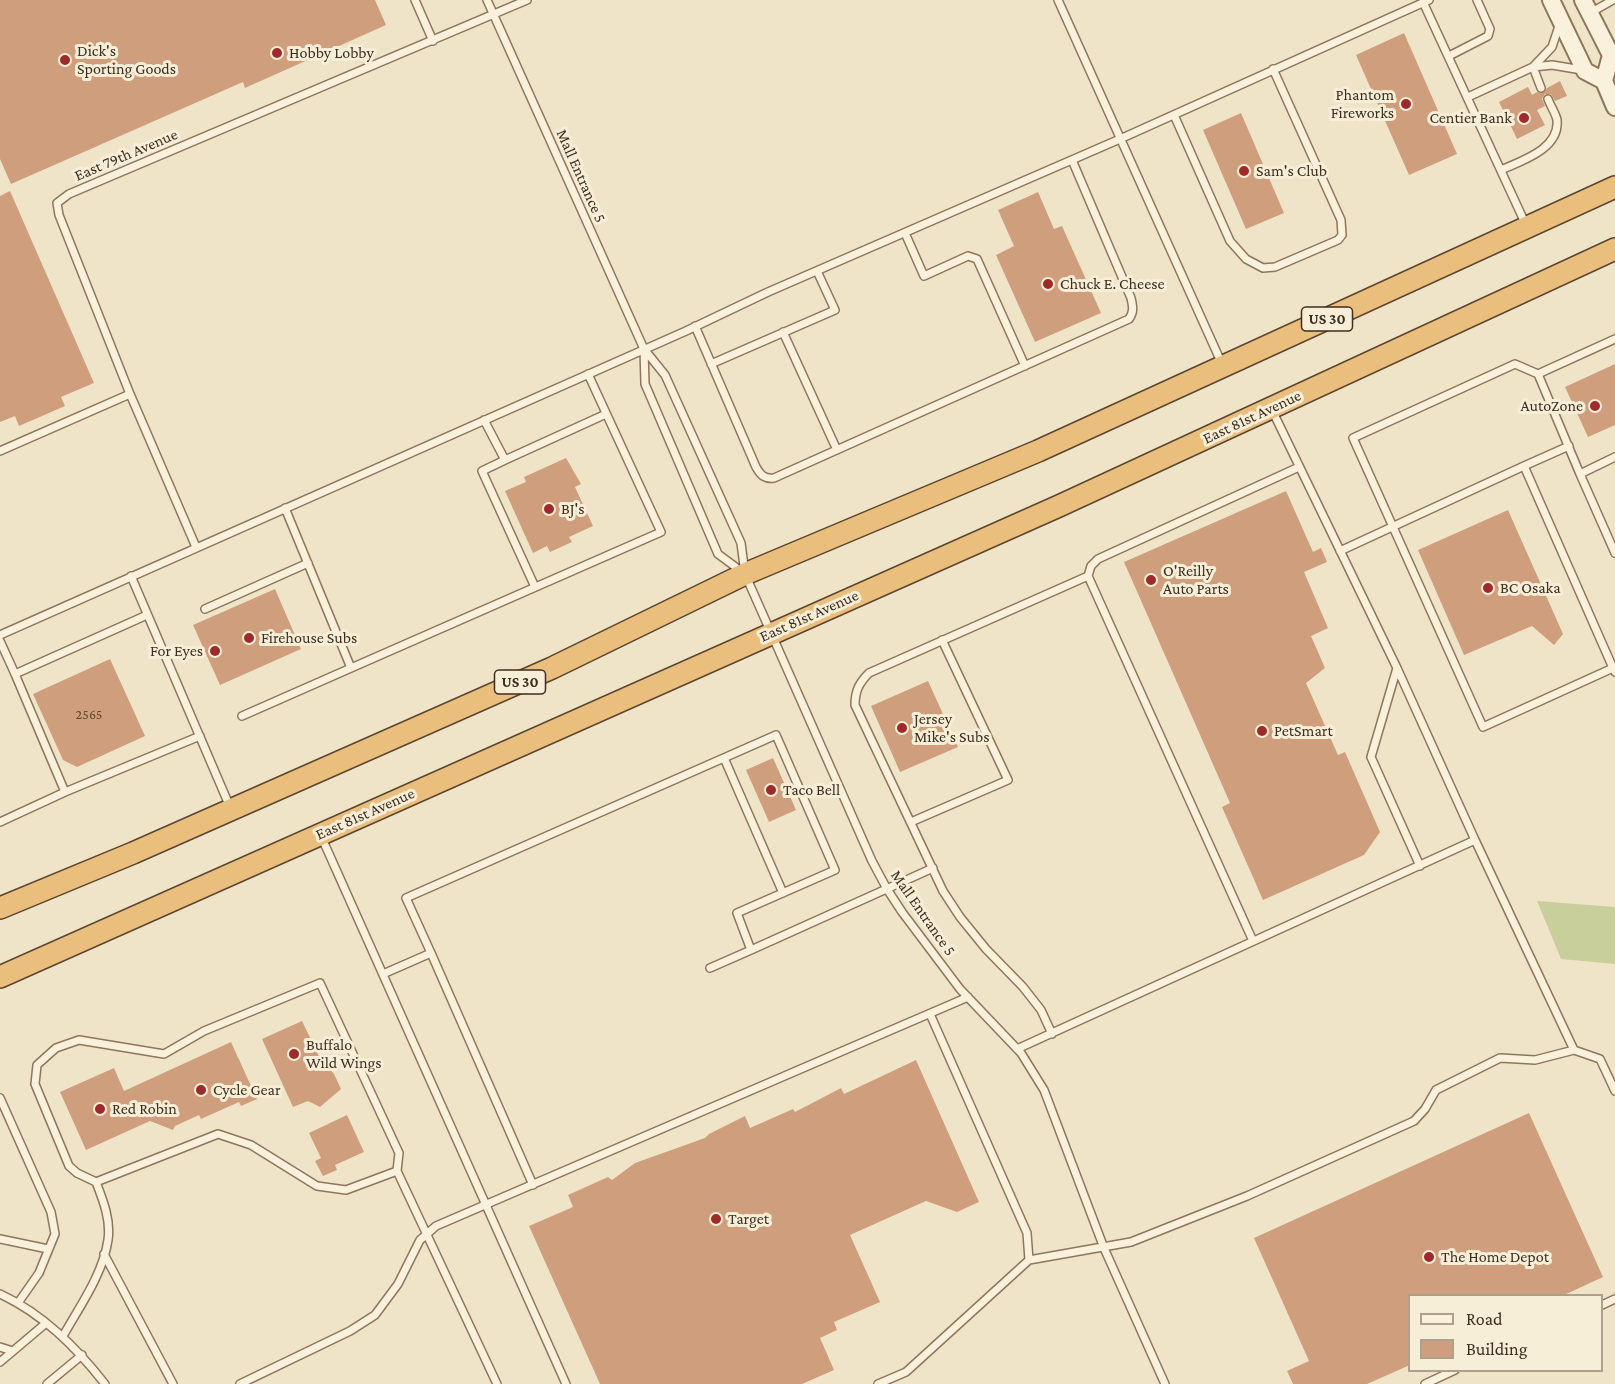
<!DOCTYPE html>
<style>
body{margin:0}
#map{position:relative;width:1615px;height:1384px;overflow:hidden;background:#f0e4c8;font-family:"Crimson Pro",serif}
canvas{display:block}
.legend{position:absolute;left:1408px;top:1294px;width:195px;height:78px;box-sizing:border-box;background:#f7eed8;border:2px solid #ada18e;margin:0;padding:8px 10px;list-style:none;font-size:18px;color:#3d2e20}
.legend li{display:flex;align-items:center;gap:12px;height:30px}
.legend b{width:30px;border:2px solid #ada18e}
</style>
<div id="map">
<canvas width="1615" height="1384"></canvas>
<ul class="legend">
<li><b style="height:8px;background:#faf1dc"></b>Road</li>
<li><b style="height:16px;background:#cf9f7d"></b>Building</li>
</ul>
</div>
<script>
const g = document.querySelector('canvas').getContext('2d');
g.lineJoin = 'round';
function fillPath(path, color) { g.fillStyle = color; g.fill(path, 'evenodd'); }
function strokePath(path, color, width, dash) { g.strokeStyle = color; g.lineWidth = width; g.lineCap = dash ? 'butt' : 'round'; g.setLineDash(dash || []); g.stroke(path); }
function write(font, color, halo, rows, align = 'center') {
  g.font = font + ' "Crimson Pro",serif'; g.lineWidth = 6; g.setLineDash([]); g.textBaseline = 'middle'; g.strokeStyle = halo; g.fillStyle = color; for (const [text, x, y, turn = 0] of rows) {
    g.save(); g.translate(x, y); g.rotate((+turn || 0) * Math.PI / 180); g.textAlign = isNaN(turn) ? turn : align; if (halo) g.strokeText(text, 0, 0); g.fillText(text, 0, 0); g.restore();
  }
}
fillPath(new Path2D(`
 M1537 901 1615 907V964L1561 959Z`), '#c9cf9b');
fillPath(new Path2D(`
 M0 0H375L386 25 245 88 243 82 11 184 0 159Z
 M1404 33 1457 154 1409 175 1356 55Z
 M1560 81 1567 96 1555 101 1551 94H1545L1542 99 1545 106 1537 110 1545 125 1517 139 1499 102 1528 87 1532 95 1537 92 1542 93 1547 88Z
 M1241 113 1284 213 1246 229 1203 130Z
 M10 191 94 383 61 397 65 406 19 426 15 416 0 422V196Z
 M1038 192 1054 229 1062 226 1101 313 1035 342 996 255 1014 246 998 210Z
 M1615 364V425L1588 437 1565 387Z
 M566 458 581 484 575 487 593 526 569 537 572 542 550 552 547 546 533 553 505 491 526 482 524 477Z
 M1286 491 1313 552 1321 548 1327 562 1304 572 1328 628 1311 636 1325 668 1306 683 1338 755 1345 752 1380 832 1364 855 1263 900 1222 807 1230 803 1124 562Z
 M1508 510 1563 634 1554 645 1532 626 1464 655 1418 550Z
 M275 589 301 649 220 685 193 625Z
 M110 659 145 736 77 767 63 760 33 694Z
 M928 681 958 747 900 772 871 706Z
 M773 758 796 810 769 822 746 770Z
 M302 1021 326 1071 330 1069 334 1074 341 1089 320 1107 308 1101 293 1107 262 1039Z
 M231 1042 257 1099 241 1106 239 1102 201 1119 199 1115 175 1126 173 1130 150 1121 86 1150 60 1092 114 1068 124 1091Z
 M916 1060 979 1202 957 1212 926 1201 850 1235 880 1302 834 1322 837 1330 820 1338 834 1370 802 1384H600L529 1226 573 1207 568 1195 608 1177 612 1180 635 1163 705 1138 709 1134 745 1116 750 1128 793 1109 795 1112 841 1088 844 1094Z
 M1529 1113 1603 1277 1562 1296H1410V1365L1367 1384H1293L1287 1371 1309 1361 1254 1238Z
 M347 1115 364 1152 335 1165 337 1170 323 1176 315 1161 321 1158 309 1133Z`), '#cf9f7d');
const service = new Path2D(`
 M415 0 433 41
 M487 0 644 349 665 375 741 543 745 574 872 861 887 889 902 912 960 989 1021 1053 1044 1090 1104 1248 1165 1384
 M1058 0 1222 364
 M1423 2 1526 225
 M1590 13 1613 0
 M1559 26 1552 47 1533 67 1552 65 1582 70
 M1449 56 1488 36 1490 29 1477 0
 M1468 97 1533 67 1541 88
 M1174 115 1230 241 1246 259 1263 268 1275 267 1338 240 1342 235 1341 220 1273 69
 M1501 170C1521 161 1560 149 1557 120 1556 114 1550 105 1548 99
 M905 233 924 276 968 256 977 259 1025 366
 M695 326 756 467C761 476 765 479 774 478L1129 319C1134 312 1133 307 1131 298L1072 160
 M783 332 837 450
 M1615 339 1538 374 1580 474 1615 457
 M644 349 645 384 718 554 741 571
 M711 364 835 310 817 271
 M1538 374 1515 364 1353 438 1483 727 1613 668 1615 672
 M130 394 196 547
 M1272 410 1397 668 1475 840
 M484 420 505 460 606 414
 M0 451 130 394 59 215 57 203 69 194 527 0
 M505 460 482 471 535 587
 M1524 466 1569 446
 M1580 474 1615 553
 M1340 551 1524 466 1613 668
 M131 576 230 807
 M205 609 308 563
 M0 635 686 331 768 292 1120 139 1429 0
 M0 641 15 674 147 615
 M351 668 661 532 588 374
 M1397 668 1371 757 1420 866
 M15 674 65 792 200 736
 M242 716 351 668 285 508
 M724 758 783 893
 M0 822 65 792
 M911 822 1008 780 942 640
 M321 836 566 1384
 M1253 941 1088 576 1091 566 1098 559 1299 467
 M751 950 933 868
 M431 953 533 1185
 M383 974 431 953 406 898 776 735 835 870 737 913 751 950 710 968
 M930 1014 1027 1233 1029 1260
 M1052 1034 1041 1010 1023 987 986 949 960 917 943 891 855 705C855 691 859 683 869 673L1088 576
 M1017 1049 1475 840 1574 1050
 M0 1098 51 1212 55 1234 39 1273 18 1303
 M96 1182 77 1173 69 1166 35 1084 37 1065 56 1048 79 1040 164 1054 204 1031 320 983 399 1153 397 1171
 M0 1239 48 1249
 M104 1254 173 1384
 M0 1294C43 1314 76 1347 105 1384
 M1602 1305 1615 1299
 M63 1336C80 1306 103 1274 108 1240 111 1220 103 1200 96 1182L218 1134 251 1145 317 1186 346 1190 397 1171 497 1384
 M0 1347 13 1351
 M0 1362 45 1324
 M47 1384 82 1355
 M240 1384 350 1331 375 1315 398 1284 420 1240 436 1226 968 997
 M878 1384 906 1372 1029 1260 1131 1242 1247 1196 1414 1121 1425 1109 1436 1090 1500 1058 1535 1060 1574 1050 1600 1059 1615 1091
 M1425 1384 1455 1370`);
const tertiary = new Path2D(`
 M1551 0 1585 71 1604 81
 M1583 0 1611 55 1604 81 1615 107`);
const trunk = new Path2D(`
 M0 908 133 853 552 668 745 574 1038 451 1615 187
 M0 977 1059 506 1615 249`);
strokePath(service, '#8d765c', 10);
strokePath(tertiary, '#8d765c', 20);
strokePath(trunk, '#5b4430', 24);
strokePath(service, '#faf1dc', 7);
strokePath(tertiary, '#faf1dc', 16);
strokePath(trunk, '#eabe7c', 21);
for (const [x, y, r, color] of [
 [277,53,6,"#9e2a2b"],
 [65,60,6,"#9e2a2b"],
 [1406,104,6,"#9e2a2b"],
 [1524,118,6,"#9e2a2b"],
 [1244,171,6,"#9e2a2b"],
 [1048,284,6,"#9e2a2b"],
 [1595,406,6,"#9e2a2b"],
 [549,509,6,"#9e2a2b"],
 [1151,580,6,"#9e2a2b"],
 [1488,588,6,"#9e2a2b"],
 [249,638,6,"#9e2a2b"],
 [215,651,6,"#9e2a2b"],
 [902,728,6,"#9e2a2b"],
 [1262,731,6,"#9e2a2b"],
 [771,790,6,"#9e2a2b"],
 [294,1054,6,"#9e2a2b"],
 [201,1090,6,"#9e2a2b"],
 [100,1109,6,"#9e2a2b"],
 [716,1219,6,"#9e2a2b"],
 [1429,1257,6,"#9e2a2b"]
]) { const dot = new Path2D(); dot.arc(x, y, r, 0, 2 * Math.PI); g.fillStyle = color; g.fill(dot); strokePath(dot, '#f7eed8', 2); }
write('14px', '#624a37', null, [
 ["2565",89,715]
]);
for (const [x, y, w] of [
 [1327,319,51],
 [520,682,51]
]) { const box = new Path2D(); box.roundRect(x - w / 2, y - 12, w, 24, 4.5); g.fillStyle = '#f7eed8'; g.fill(box); strokePath(box, '#3d2e20', 1.5); }
write('bold 15px', '#3d2e20', null, [
 ["US 30",1327,319],
 ["US 30",520,682]
]);
write('16px', '#3d2e20', '#f7eed8', [
 ["Dick's",77,51],
 ["Sporting Goods",77,69],
 ["Hobby Lobby",289,53],
 ["Phantom",1394,95,"right"],
 ["Fireworks",1394,113,"right"],
 ["Centier Bank",1512,118,"right"],
 ["Sam's Club",1256,171],
 ["Chuck E. Cheese",1060,284],
 ["AutoZone",1583,406,"right"],
 ["BJ's",561,509],
 ["O'Reilly",1163,571],
 ["Auto Parts",1163,589],
 ["BC Osaka",1500,588],
 ["Firehouse Subs",261,638],
 ["For Eyes",203,651,"right"],
 ["Jersey",914,719],
 ["Mike's Subs",914,737],
 ["PetSmart",1274,731],
 ["Taco Bell",783,790],
 ["Buffalo",306,1045],
 ["Wild Wings",306,1063],
 ["Cycle Gear",213,1090],
 ["Red Robin",112,1109],
 ["Target",728,1219],
 ["The Home Depot",1441,1257]
], 'left');
write('16px', '#3d2e20', '#f7eed8', [
 ["East 79th Avenue",126,155,-23],
 ["Mall Entrance 5",581,176,66],
 ["East 81st Avenue",1252,417,-25],
 ["East 81st Avenue",809,616,-24],
 ["East 81st Avenue",365,814,-24],
 ["Mall Entrance 5",923,913,55]
]);
</script>
